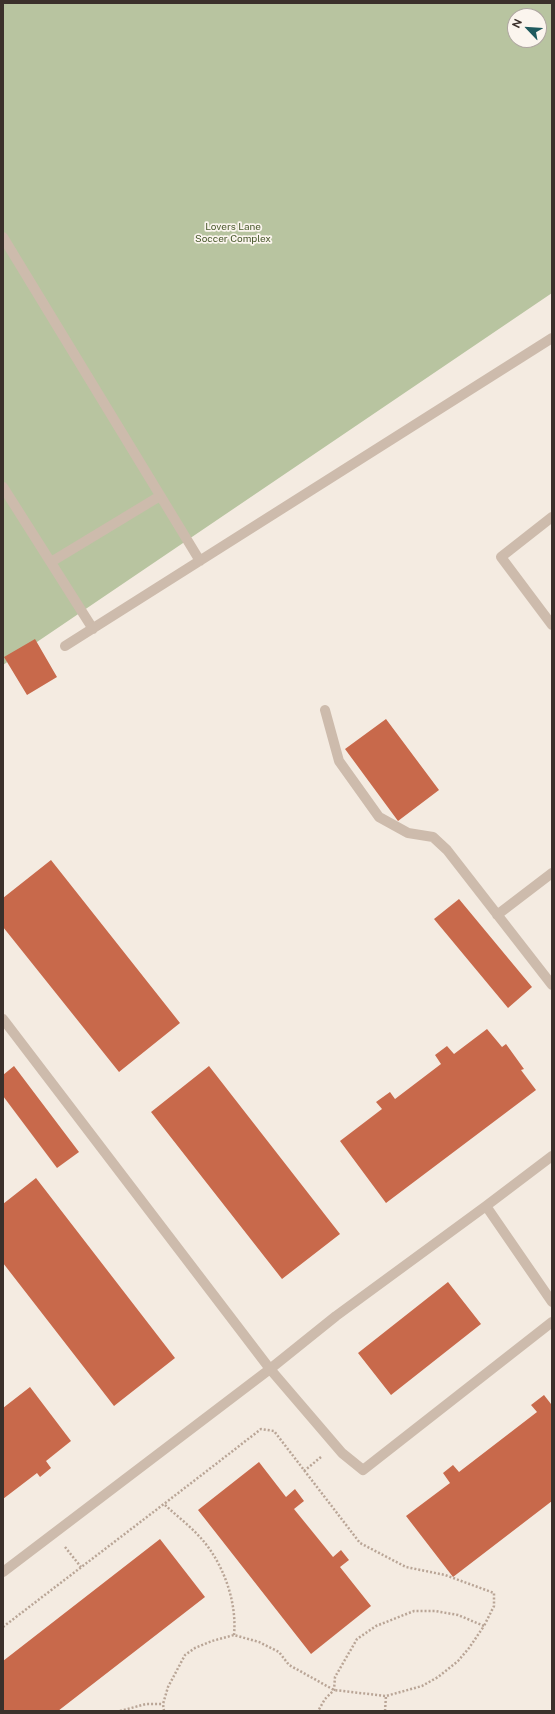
<!DOCTYPE html>
<style>
body{margin:0}
#map{position:relative;width:555px;height:1714px;overflow:hidden;background:#f4ebe1;font-family:"Public Sans",sans-serif}
canvas{display:block}
.frame{position:absolute;inset:0;border:4px solid #3b302b;pointer-events:none}
.north{position:absolute;left:507px;top:8px;width:40px;height:40px;box-sizing:border-box;background:#fbf5ee;border:1px solid #aea6a0;border-radius:50%;rotate:295deg;font-size:11px;font-weight:700;line-height:16px;text-align:center;color:#3b302b}
.north::after{content:'';display:block;margin:auto;width:14px;height:18px;background:#1f5a5e;clip-path:polygon(50% 0,100% 100%,50% 72%,0 100%)}
</style>
<div id="map">
<canvas width="555" height="1714"></canvas>
<div class="frame"></div>
<div class="north">N</div>
</div>
<script>
const g = document.querySelector('canvas').getContext('2d');
g.lineJoin = 'round';
function fillPath(path, color) { g.fillStyle = color; g.fill(path, 'evenodd'); }
function strokePath(path, color, width, dash) { g.strokeStyle = color; g.lineWidth = width; g.lineCap = dash ? 'butt' : 'round'; g.setLineDash(dash || []); g.stroke(path); }
function write(font, color, halo, rows, align = 'center') {
  g.font = font + ' "Public Sans",sans-serif'; g.lineWidth = 3.5; g.setLineDash([]); g.textBaseline = 'middle'; g.strokeStyle = halo; g.fillStyle = color; for (const [text, x, y, turn = 0] of rows) {
    g.save(); g.translate(x, y); g.rotate((+turn || 0) * Math.PI / 180); g.textAlign = isNaN(turn) ? turn : align; if (halo) g.strokeText(text, 0, 0); g.fillText(text, 0, 0); g.restore();
  }
}
fillPath(new Path2D(`
 M3 3H552V293L3 665ZM515 16H539V40H515Z`), '#b8c4a0');
fillPath(new Path2D(`
 M35 639 57 677 27 695 4 657Z
 M386 719 439 790 398 821 345 749Z
 M51 860 180 1023 119 1072 3 927V898Z
 M459 899 532 987 508 1008 434 919Z
 M487 1029 502 1047 506 1044 524 1069 521 1070 536 1090 386 1203 340 1141 382 1109 376 1102 390 1092 395 1099 441 1064 435 1055 447 1046 454 1054Z
 M14 1066 79 1152 57 1168 3 1096V1075Z
 M209 1066 340 1234 282 1279 151 1112Z
 M36 1178 175 1358 114 1406 3 1263V1204Z
 M448 1282 481 1324 391 1395 358 1353Z
 M30 1387 71 1441 46 1461 51 1468 40 1477 37 1473 3 1499V1408Z
 M544 1395 551 1404 552 1403V1501L453 1577 406 1516 450 1483 443 1473 453 1465 459 1472 537 1412 531 1405Z
 M259 1462 286 1497 295 1489 304 1501 294 1509 333 1557 341 1550 349 1560 340 1567 371 1606 311 1654 198 1510Z
 M160 1539 205 1597 58 1711H3V1661Z`), '#c8694b');
strokePath(new Path2D(`
 M304 1471 321 1457
 M165 1505C178 1517 194 1529 205 1543 225 1568 237 1604 234 1635
 M65 1547 81 1567
 M3 1627C89 1561 175 1496 261 1429L274 1431 360 1543 406 1567 445 1575 494 1593V1606L484 1626
 M120 1711 146 1704H163
 M164 1711 163 1704 168 1687 185 1655 195 1648 212 1641 234 1635 259 1642 279 1652 289 1665 300 1671 334 1690 386 1696 422 1686 438 1677 458 1661 469 1648 484 1626 458 1615 435 1611H414L376 1626 357 1639 335 1677 334 1690 325 1699 318 1711
 M385 1711 386 1696`), '#b9a596', 2.5, [2, 2]);
strokePath(new Path2D(`
 M3 237 200 561
 M3 487 93 629
 M552 517 501 557 552 625
 M51 562 160 496
 M65 646 552 338
 M325 710 339 761 379 817 408 833 433 837 447 850 552 985
 M497 915 552 873
 M3 1019 270 1369 342 1453 363 1470 552 1322
 M486 1206 552 1302
 M3 1572 270 1369 336 1316 486 1206 552 1156`), '#cdbbac', 10);
write('10px', '#4a5a2e', '#fbf5ee', [
 ["Lovers Lane",233,227],
 ["Soccer Complex",233,239]
]);
</script>
